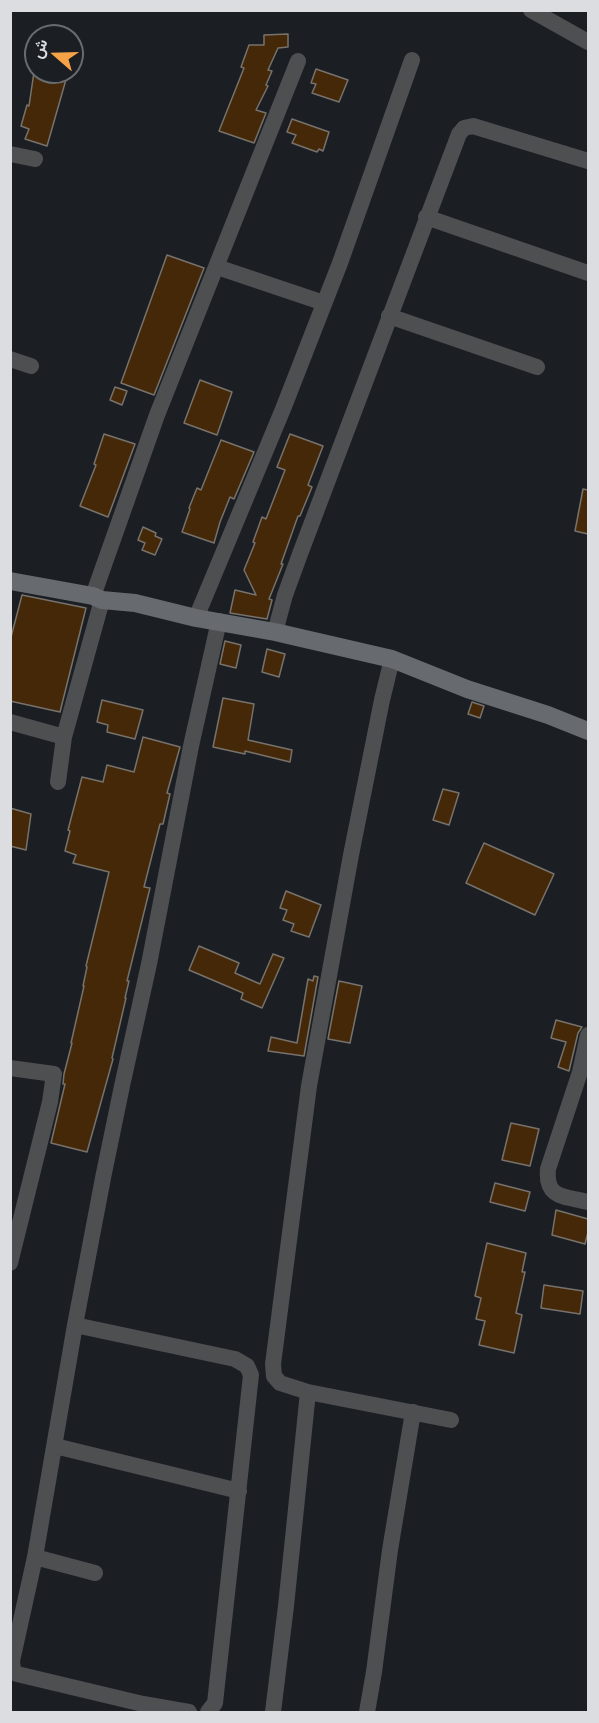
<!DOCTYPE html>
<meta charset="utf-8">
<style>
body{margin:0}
#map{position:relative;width:599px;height:1723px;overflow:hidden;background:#1b1f24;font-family:"Golos Text",Vazirmatn,sans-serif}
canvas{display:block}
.frame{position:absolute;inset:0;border:12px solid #dbdde1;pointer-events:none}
.north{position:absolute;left:24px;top:24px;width:60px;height:60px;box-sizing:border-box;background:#1b1f24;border:2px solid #686b70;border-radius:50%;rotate:290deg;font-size:16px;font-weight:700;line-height:24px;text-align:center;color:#dbdde1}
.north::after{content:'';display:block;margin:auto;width:21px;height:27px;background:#f6a247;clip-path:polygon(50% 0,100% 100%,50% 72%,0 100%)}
</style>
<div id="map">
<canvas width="599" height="1723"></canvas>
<div class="frame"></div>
<div class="north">ش</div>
</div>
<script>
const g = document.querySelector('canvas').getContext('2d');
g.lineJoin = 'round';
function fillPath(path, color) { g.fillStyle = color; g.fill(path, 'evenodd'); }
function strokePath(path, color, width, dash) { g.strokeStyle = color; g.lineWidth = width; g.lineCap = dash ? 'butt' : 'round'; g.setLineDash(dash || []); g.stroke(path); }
const building = new Path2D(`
 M288 34V47L278 48 268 70 272 71 266 85 268 86 256 110 266 113 254 143 219 131 244 68 241 67 249 45H264V35Z
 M316 69 348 80 339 102 312 93 316 84 311 83Z
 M34 72H53L67 76 47 146 25 139 29 129 21 126 27 105 29 106Z
 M292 119 329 132 323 151 319 149 317 152 292 143 296 135 287 132Z
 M167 255 204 268 154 395 121 383Z
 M200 380 232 392 217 435 184 423Z
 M115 387 127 391 122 405 110 400Z
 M104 434 135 444 108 517 80 506 96 465 94 464Z
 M290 434 323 446 308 485 312 487 300 516H298L281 564H283L269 599 272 600 267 619 230 613 235 590 256 595 244 570 255 543 253 542 262 517 266 519 285 470 277 467Z
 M221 440 254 452 234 499 230 497 220 522 214 543 182 532 190 509 189 508 197 488 201 490Z
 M583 489 588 490V534L575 531Z
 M143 527 156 533 155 536 162 539 155 555 142 550 145 543 138 540Z
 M22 595 86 608 60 712 10 701V641Z
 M225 641 241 645 236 668 220 664Z
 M267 649 285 654 279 677 262 672Z
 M223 698 254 704 248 740 292 750 290 762 245 751V754L213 747Z
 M102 700 143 710 135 739 107 732 108 725 97 722Z
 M472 702 484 706 480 718 468 714Z
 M143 737 180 747 167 793 170 794 163 824H160L144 887 150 888 127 981H129L125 998H126L112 1058 113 1059 87 1152 51 1143 65 1084H63L64 1074 72 1043H71L84 986H83L87 967 86 966 109 872 73 863 76 855 65 851 70 831 68 830 82 777 103 782 107 765 134 772Z
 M443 789 459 793 449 825 433 820Z
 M10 808 31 814 26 850 10 846Z
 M484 843 554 874 535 915 466 883Z
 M286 891 321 905 309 937 291 931 294 924 283 920 287 910 280 908Z
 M199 946 239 963 235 973 260 984 273 954 284 958 262 1008 241 999 243 993 189 970Z
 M314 976 318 977 304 1056 268 1051 271 1037 297 1043 308 979 313 981Z
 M339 981 362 986 350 1043 328 1039Z
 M556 1020 582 1027 578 1033 569 1071 558 1067 566 1042 551 1038Z
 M511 1123 539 1129 530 1166 502 1160Z
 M495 1183 530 1192 525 1211 490 1202Z
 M556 1210 588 1219V1232L585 1244 552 1235Z
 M487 1243 526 1253 522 1272H525L516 1313 522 1315 514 1353 479 1345 485 1321 476 1319 481 1298 475 1296Z
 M544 1285 583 1291 580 1314 541 1308Z`);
fillPath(building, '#442808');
strokePath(building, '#77726c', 1.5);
strokePath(new Path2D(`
 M531 10 588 42
 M10 154 35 159
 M426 217 588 273
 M217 267 324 303
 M389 316 537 367
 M10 359 31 366
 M93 596 157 415 298 61
 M196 618 283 409 340 263 412 60
 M275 632 285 595 300 554 459 134 464 128 473 126 588 161
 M392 659 382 700 351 855 309 1086 273 1364 274 1376 280 1383 308 1392 451 1420
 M10 722 64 737
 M58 782 64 737 102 600
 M588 1035 580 1072 548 1169C545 1199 565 1196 588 1202
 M10 1068 54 1074 50 1102 10 1263
 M75 1325 235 1359 247 1366 251 1375 215 1703 208 1712
 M55 1446 239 1491
 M35 1557 95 1573
 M189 1712 143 1704 17 1674 13 1670 12 1661 35 1557 75 1325 103 1178 122 1086 149 964 191 746 219 621
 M273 1712 286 1606 308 1392
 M367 1712 374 1672 390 1550 413 1412`), '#4d4f51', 16);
strokePath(new Path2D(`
 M10 581 93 596 102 600 135 603 196 618 275 632 392 659 467 689 548 715 588 731`), '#676a6e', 18);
</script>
